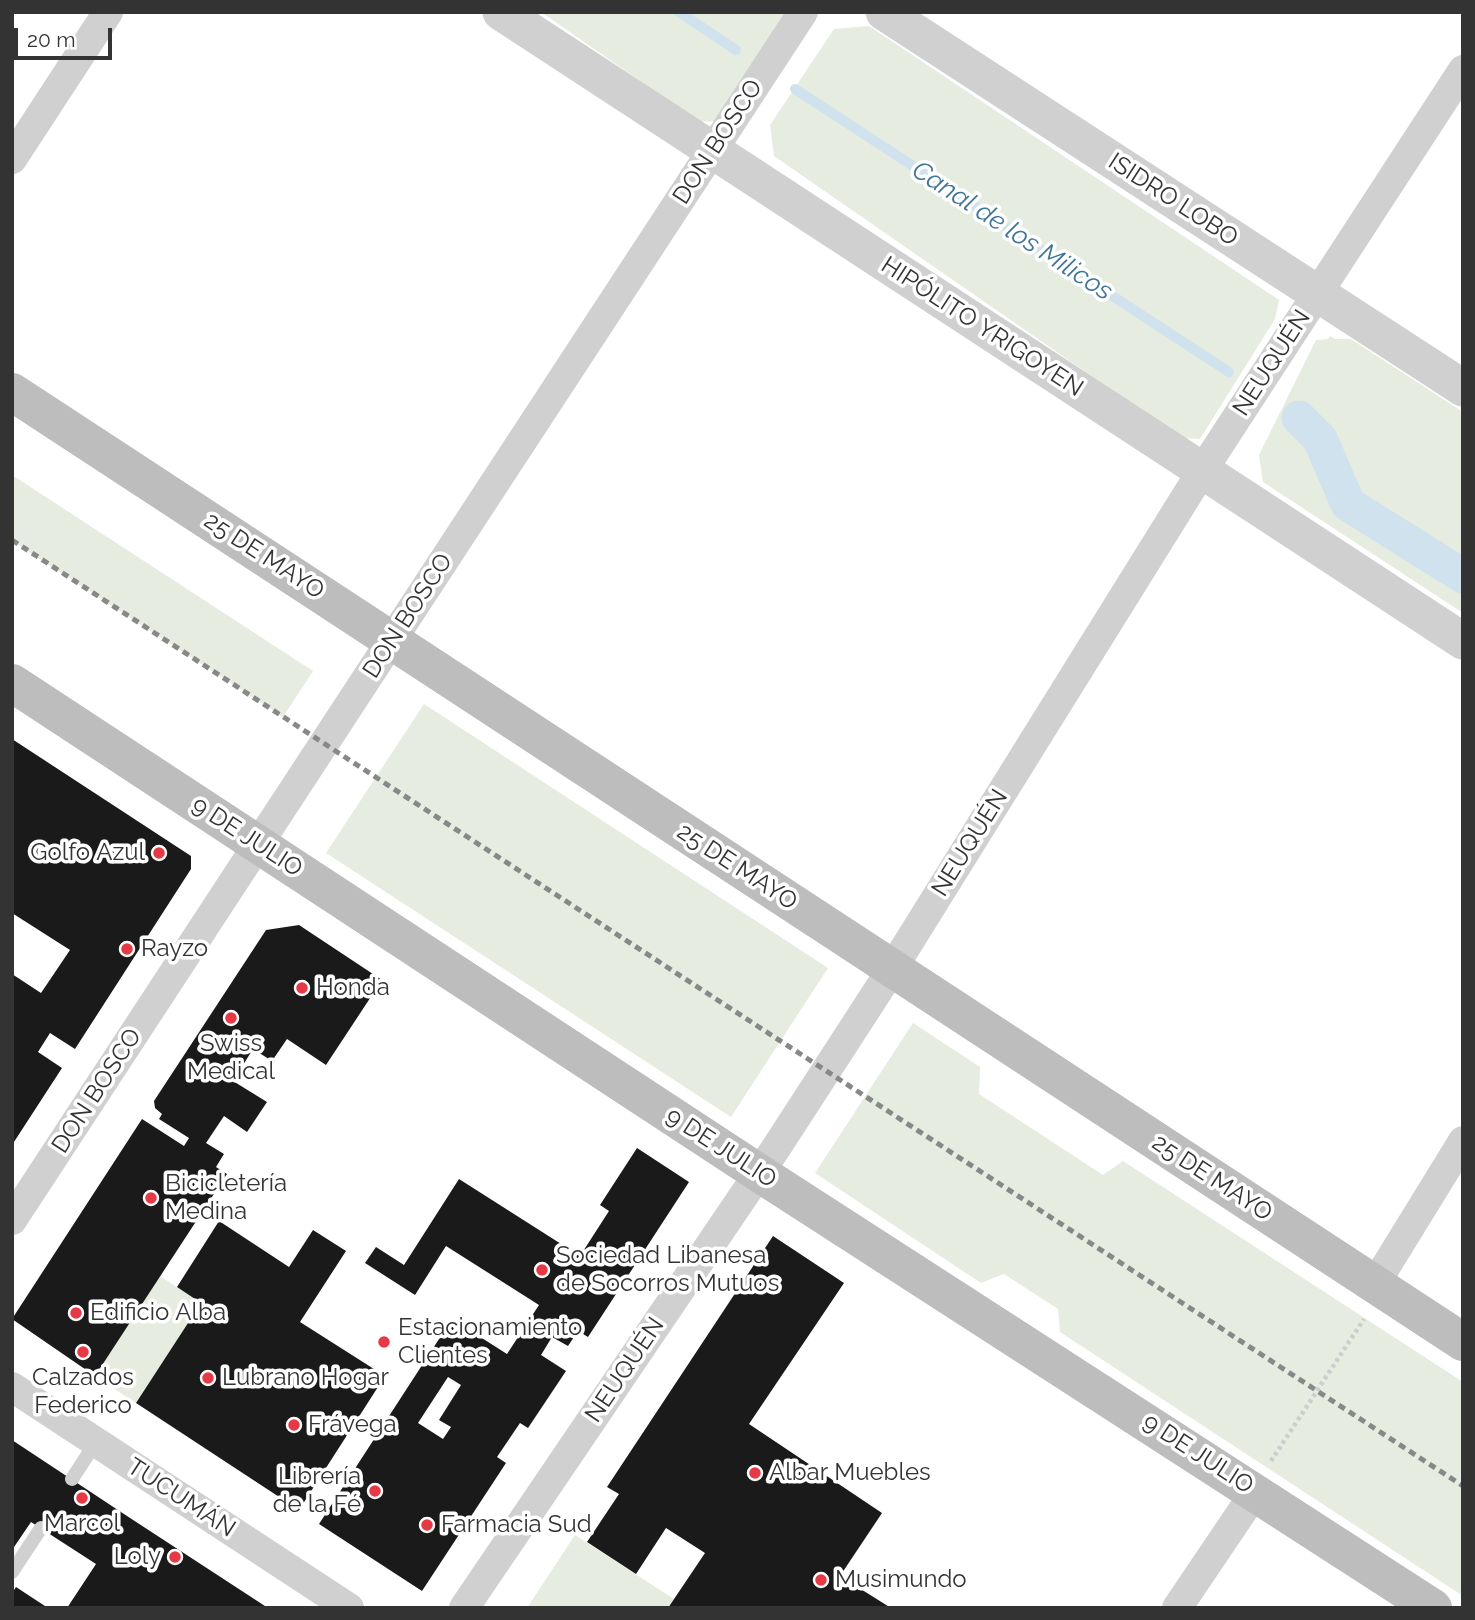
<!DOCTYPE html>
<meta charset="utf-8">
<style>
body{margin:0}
#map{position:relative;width:1475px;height:1620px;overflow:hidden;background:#fff;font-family:Raleway,sans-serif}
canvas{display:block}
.frame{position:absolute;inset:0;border:14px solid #333;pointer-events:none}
.scale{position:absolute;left:14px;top:28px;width:98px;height:32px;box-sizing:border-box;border:4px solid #333;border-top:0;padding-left:9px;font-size:21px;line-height:24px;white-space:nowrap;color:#333;-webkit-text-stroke:5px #fff;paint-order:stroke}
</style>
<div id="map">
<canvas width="1475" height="1620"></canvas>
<div class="frame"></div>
<div class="scale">20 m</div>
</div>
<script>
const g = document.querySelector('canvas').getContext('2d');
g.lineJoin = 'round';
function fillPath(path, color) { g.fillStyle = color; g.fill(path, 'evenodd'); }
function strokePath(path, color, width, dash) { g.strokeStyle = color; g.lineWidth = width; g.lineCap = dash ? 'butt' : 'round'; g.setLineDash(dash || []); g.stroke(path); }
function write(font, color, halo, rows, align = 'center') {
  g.font = font + ' Raleway,sans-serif'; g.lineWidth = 7; g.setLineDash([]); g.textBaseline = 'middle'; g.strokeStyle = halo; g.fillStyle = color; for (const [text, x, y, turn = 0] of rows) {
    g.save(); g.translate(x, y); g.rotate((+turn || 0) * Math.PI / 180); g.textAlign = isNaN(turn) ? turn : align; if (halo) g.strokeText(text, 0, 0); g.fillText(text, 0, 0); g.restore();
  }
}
fillPath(new Path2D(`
 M541 12H785L717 122 698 121Z
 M869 26 1279 300 1275 319 1200 439 1181 438 774 156 770 125 834 29Z
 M1330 336 1335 339H1351L1463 412V613L1263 482 1259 455 1316 340 1328 339Z
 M12 475 313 671 283 717 12 541Z
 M424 704 828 968 731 1117 326 853Z
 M913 1023 980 1067 979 1094 1103 1175 1123 1161 1463 1382V1596L1060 1332 1058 1309 1004 1274 981 1283 815 1173Z
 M160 1276 201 1303 136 1403 95 1376Z
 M575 1535 674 1599 668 1608H527Z`), '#e6ecdf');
strokePath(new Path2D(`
 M679 12 736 50
 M795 89 1229 372`), '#cfe2ee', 10);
strokePath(new Path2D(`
 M1299 418 1320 439 1348 504 1463 576`), '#cfe2ee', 35);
fillPath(new Path2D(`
 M12 739 191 856V869L75 1049 50 1033 38 1052 62 1068 12 1145V974L41 993 70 950 12 913Z
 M299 925 382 980 326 1065 287 1039 272 1061 253 1049 233 1081 267 1102 247 1132 224 1116 206 1143 224 1154 216 1167 227 1174 95 1376 12 1319 142 1119 184 1146 189 1138 159 1119 162 1114 155 1108 154 1101 266 930Z
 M637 1148 689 1182 588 1337 578 1331 568 1346 552 1337 541 1355 566 1371 528 1428 520 1423 497 1457 506 1463 422 1591 319 1524 452 1319 507 1354 539 1305 446 1246 415 1295 365 1263 376 1247 404 1265 459 1179 580 1256 609 1211 600 1205ZM448 1377 461 1385 439 1420 451 1427 443 1439 418 1423Z
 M219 1221 289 1267 313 1230 346 1251 300 1322 385 1376 299 1510 136 1403 201 1303 177 1287Z
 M773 1236 844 1283 749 1424 882 1513 840 1576 891 1608H668L705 1553 666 1528 636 1574 587 1542 619 1494 607 1487Z
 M12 1440 127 1516 268 1608H67L96 1564 31 1522 12 1550Z
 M16 1587 48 1608H12V1593Z`), '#1a1a1a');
strokePath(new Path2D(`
 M1271 1461 1364 1319`), '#cdcdcd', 4.5, [3.5, 3.5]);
strokePath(new Path2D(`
 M72 1479 96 1442
 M12 1572 41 1528`), '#d0d0d0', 14);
strokePath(new Path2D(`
 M12 159 108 12
 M12 1220 803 12
 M1375 1284 1463 1141
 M12 1387 349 1608
 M464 1608 776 1148 892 969 1202 471 1463 70
 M1177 1608 1256 1491`), '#d0d0d0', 30);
strokePath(new Path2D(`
 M501 12 1463 641
 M884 12 1463 388`), '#d0d0d0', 37);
strokePath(new Path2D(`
 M12 392 1463 1342
 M12 683 759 1173 1433 1608`), '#bdbdbd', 38);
strokePath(new Path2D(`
 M12 540 1463 1486`), '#888', 5, [7, 5]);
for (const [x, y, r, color] of [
 [159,853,7,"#e63946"],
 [127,949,7,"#e63946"],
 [302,988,7,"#e63946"],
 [231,1018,7,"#e63946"],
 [151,1198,7,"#e63946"],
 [542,1270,7,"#e63946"],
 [76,1313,7,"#e63946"],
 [384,1342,7,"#e63946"],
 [83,1352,7,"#e63946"],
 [208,1378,7,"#e63946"],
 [294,1425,7,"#e63946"],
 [755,1473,7,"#e63946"],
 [375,1491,7,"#e63946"],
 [82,1498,7,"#e63946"],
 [427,1525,7,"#e63946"],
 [175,1557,7,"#e63946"],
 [821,1580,7,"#e63946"]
]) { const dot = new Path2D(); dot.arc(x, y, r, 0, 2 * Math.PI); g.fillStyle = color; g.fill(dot); strokePath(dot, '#fff', 2.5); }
write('24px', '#333', '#fff', [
 ["DON BOSCO",718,142,-57],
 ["ISIDRO LOBO",1173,200,33],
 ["HIPÓLITO YRIGOYEN",982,327,33],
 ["NEUQUÉN",1272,363,-57],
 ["25 DE MAYO",264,556,33],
 ["DON BOSCO",408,616,-57],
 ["9 DE JULIO",247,837,33],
 ["NEUQUÉN",970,843,-58],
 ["25 DE MAYO",737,867,33],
 ["DON BOSCO",97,1091,-57],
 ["9 DE JULIO",721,1148,33],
 ["25 DE MAYO",1212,1178,33],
 ["NEUQUÉN",625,1370,-56],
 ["9 DE JULIO",1198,1454,33],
 ["TUCUMÁN",181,1498,33]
]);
write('24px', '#333', '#fff', [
 ["Golfo Azul",145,853,"right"],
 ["Rayzo",141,949],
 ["Honda",316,988],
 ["Swiss",231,1044,"center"],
 ["Medical",231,1072,"center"],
 ["Bicicletería",165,1184],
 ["Medina",165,1212],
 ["Sociedad Libanesa",556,1256],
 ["de Socorros Mutuos",556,1284],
 ["Edificio Alba",90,1313],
 ["Estacionamiento",398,1328],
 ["Clientes",398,1356],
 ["Calzados",83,1378,"center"],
 ["Federico",83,1406,"center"],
 ["Lubrano Hogar",222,1378],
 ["Frávega",308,1425],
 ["Albar Muebles",769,1473],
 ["Librería",361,1477,"right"],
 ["de la Fé",361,1505,"right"],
 ["Marcol",82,1524,"center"],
 ["Farmacia Sud",441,1525],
 ["Loly",161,1557,"right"],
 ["Musimundo",835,1580]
], 'left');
write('italic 26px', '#3f7597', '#fff', [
 ["Canal de los Milicos",1012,231,33]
]);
</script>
